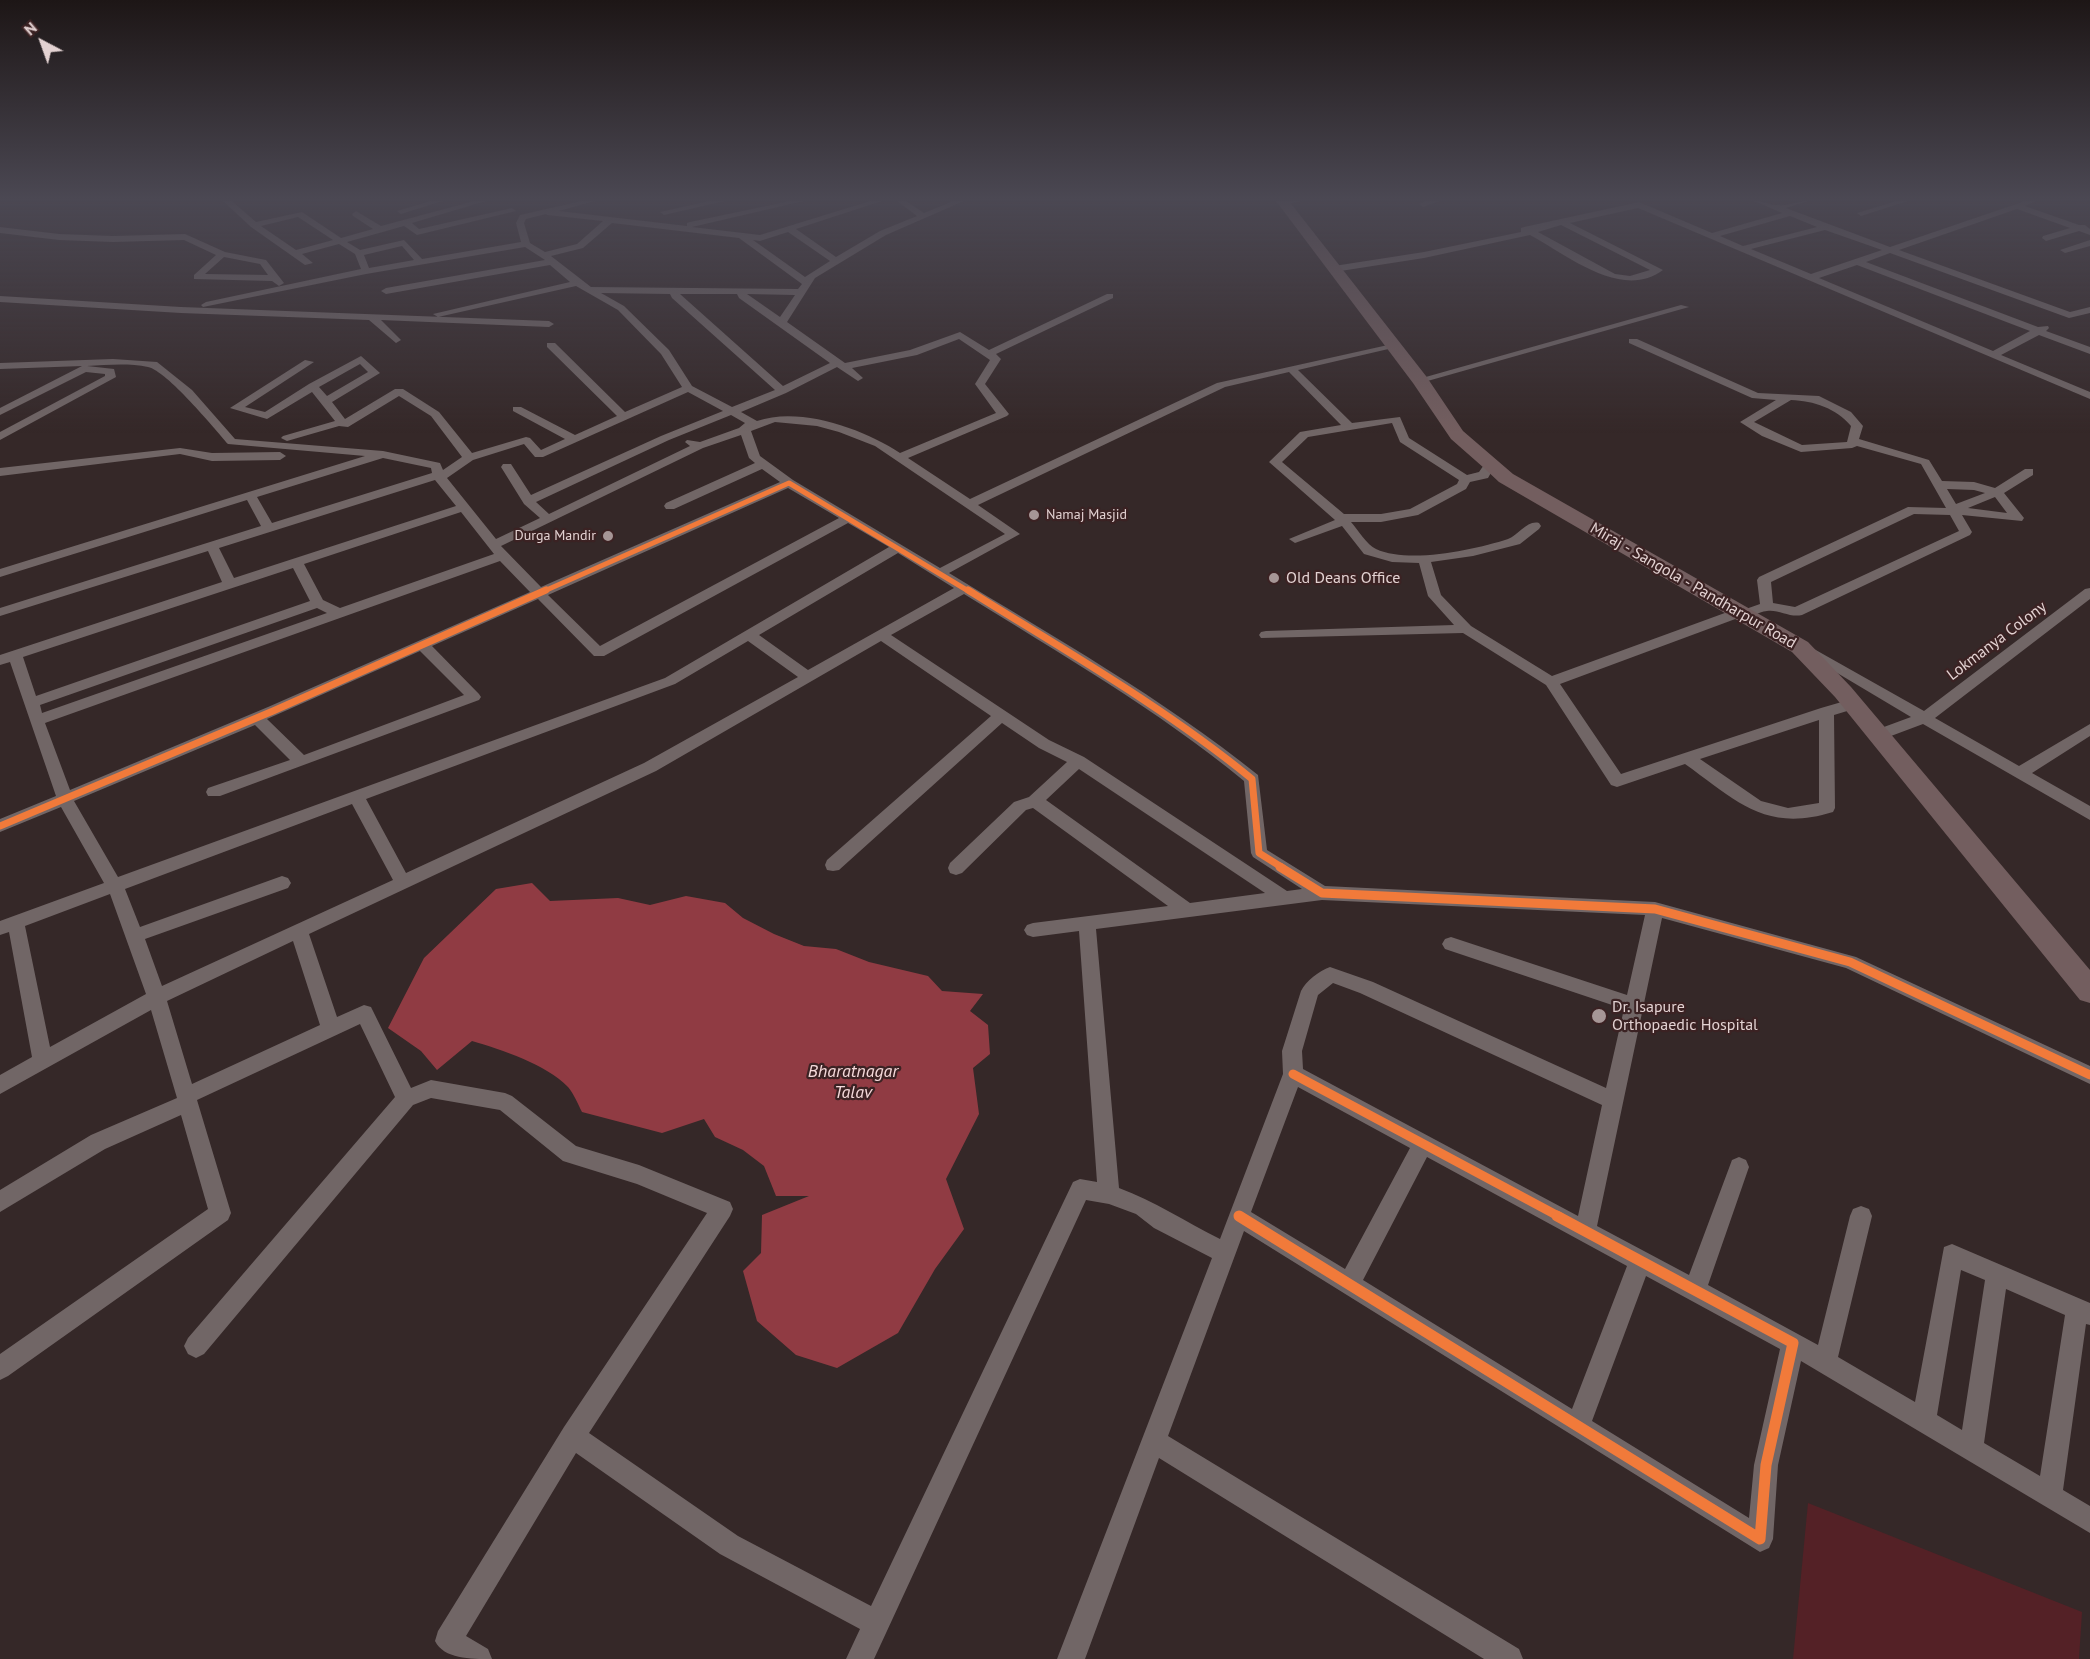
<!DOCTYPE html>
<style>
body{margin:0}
#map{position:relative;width:2090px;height:1659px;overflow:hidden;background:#352828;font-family:"PT Sans",sans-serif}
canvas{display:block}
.north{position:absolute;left:12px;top:12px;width:60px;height:60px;-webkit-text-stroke:4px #3b2223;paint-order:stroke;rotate:319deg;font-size:16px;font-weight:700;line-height:24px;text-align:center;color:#e3d2d2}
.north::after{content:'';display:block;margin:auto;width:21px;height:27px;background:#e3d2d2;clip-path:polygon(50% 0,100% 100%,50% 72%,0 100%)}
</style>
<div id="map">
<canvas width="2090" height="1659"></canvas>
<div class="north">N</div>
</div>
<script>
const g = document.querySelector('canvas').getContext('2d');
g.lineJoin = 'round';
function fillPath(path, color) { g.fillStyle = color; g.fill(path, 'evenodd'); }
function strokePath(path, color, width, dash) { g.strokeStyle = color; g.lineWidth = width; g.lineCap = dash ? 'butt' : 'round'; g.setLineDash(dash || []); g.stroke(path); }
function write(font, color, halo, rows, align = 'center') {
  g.font = font + ' "PT Sans",sans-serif'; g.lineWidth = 4.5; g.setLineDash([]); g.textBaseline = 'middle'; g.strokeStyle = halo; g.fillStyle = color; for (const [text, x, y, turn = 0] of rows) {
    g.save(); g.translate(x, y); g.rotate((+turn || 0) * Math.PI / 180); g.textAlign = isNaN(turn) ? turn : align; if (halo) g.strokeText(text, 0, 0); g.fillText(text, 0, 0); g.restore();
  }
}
fillPath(new Path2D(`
 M1808 1503 2082 1612 2079 1659H1793Z`), '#542126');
fillPath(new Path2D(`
 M532 883 550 901 618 898 650 905 686 896 725 903 743 918 774 934 804 946 836 949 869 962 928 976 942 991 983 994 970 1011 988 1025 990 1054 973 1068 979 1114 946 1179 964 1229 935 1269 898 1333 837 1368 796 1355 757 1321 743 1271 761 1253 762 1215 809 1196H776L764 1166 743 1150 715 1137 704 1119 662 1133 582 1112C578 1104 574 1094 568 1087 546 1064 502 1050 472 1041L437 1070 421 1051 388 1028 424 958 496 889Z`), '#903b43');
fillPath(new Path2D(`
 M223 201H232L256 222 302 212 341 238 373 229 353 216 352 214 356 211 381 226 474 201H486L412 223 419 229 512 208 516 211 417 235 404 226 347 242 360 250 404 240 422 259 521 242 516 223 520 215 581 201H595L559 211 687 226V223L690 222 790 201H804L692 227 760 235 870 201H882L796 229 836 257 880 231 917 216 897 201H906L924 213 953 201H964L886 235 815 278 787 322 845 363 910 350 960 332 989 350 1107 294H1113V298L996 354 1001 359 985 384 1009 414 1007 416 908 458 970 499 1217 383 1397 343V347L1298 370 1352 423 1400 417 1409 438 1467 475 1479 472 1486 462 1490 460 1496 464 1488 478 1470 482 1466 489 1418 515 1381 522H1351C1358 530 1367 545 1376 549 1409 564 1474 550 1508 539 1519 535 1527 520 1539 523L1541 526 1539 529 1520 544 1473 556 1431 562 1441 595 1471 626 1552 676 1733 610H1743L1760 604 1757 580 1759 577 1908 507 1946 508 1921 464 1857 446 1852 448 1801 452 1762 436 1740 422 1776 400 1752 398 1629 343V339H1637L1758 393 1819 396 1851 412 1863 426 1859 439 1929 460 1942 481 1974 482 1995 488 2025 469H2033V475L2004 493 2024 518 2022 521 1962 515 1972 532 1970 535 1802 615C1790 618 1778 609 1767 611 1756 612 1749 621 1738 618L1560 684 1621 774 1821 708 1852 699 1857 700 1859 704 1857 708 1834 715 1835 808 1833 812C1765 833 1737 801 1685 764L1617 787 1611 785 1546 685 1463 633 1261 638 1259 635 1261 632 1266 631 1454 625 1428 596 1419 563 1392 562 1364 554 1342 526 1295 543 1289 539 1335 520 1269 462 1300 432 1341 425 1289 372 1225 387 978 505 1020 534 949 573C1054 637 1162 698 1258 775L1267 850 1325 886 1655 902 1856 957 2090 1066V1084L1846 968 1662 918 1597 1226 1689 1275 1732 1160 1739 1157 1746 1160 1749 1167 1708 1285 1818 1345 1850 1216 1853 1209 1861 1206 1869 1209 1872 1216 1838 1357 1915 1402 1944 1247 1952 1244 2090 1303V1325L2086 1324 2063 1490 2090 1506V1533L1801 1361 1778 1465 1773 1539 1769 1548 1760 1552 1244 1231 1168 1436 1519 1649 1523 1659H1484L1159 1458 1085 1659H1057L1212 1258 1154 1228 1136 1214 1109 1204 1086 1200 874 1659H846L860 1629 720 1554 576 1453 466 1636 488 1649 492 1659C470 1659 444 1659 435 1641L438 1631 564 1427 707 1213 637 1184 563 1161 500 1110 431 1098 413 1105 204 1354 196 1358 188 1354 184 1346 188 1338 395 1097 360 1024 197 1100 231 1213 228 1220 8 1376 0 1380V1354L208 1209 181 1115 105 1149 0 1212V1190L91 1135 177 1098 151 1010 0 1094V1075L32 1057 9 932 0 935V921L104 883 61 807 0 832V819L56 796 10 662 0 665V655L222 582 208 551 0 616V608L261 526 247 500 0 577V569L365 456 228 444C214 428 167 371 148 367 129 363 106 365 87 366L114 369 116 377 0 440V432L105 376V374L86 372 0 415V408L82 366 0 369V363L113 359 157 362 192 390 235 439 383 451 440 463 443 470 462 457 431 416 399 396 348 427 339 426 287 441 281 438 283 436 335 421 312 392 267 419 230 408 305 360 314 362 245 407 265 412 309 384 361 356 380 373 332 402 345 419 395 389H403L439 412 472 453 526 437 530 438 541 450 565 439 513 411V407H521L575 435 617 416 547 347V343H555L625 412 682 387 661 354 618 310 576 286 438 317 433 314 570 282 550 265 386 294 381 291 386 288 545 260 525 247 366 274 203 307 201 305 206 302 361 269 355 254 339 244 302 254 313 263 305 265 251 227ZM546 214 547 215 603 221 577 244 545 252 530 243 524 223 526 219ZM298 217 333 240 296 250 261 226ZM612 223 739 238 802 284 798 289 591 287 551 256 583 248ZM788 232 830 261 805 277 753 240 760 241ZM402 246 414 260 369 268 364 255ZM601 293 670 294 672 298 775 390 732 407 692 386 669 350 624 306ZM680 294H737L739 298 830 363 783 386ZM747 294 795 295 780 317ZM959 339 990 360 975 384 996 413 900 453C864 429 800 406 757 421L741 412 786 393 837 367 858 381 863 378 852 368 917 355ZM360 364 368 372 327 396 319 387ZM688 392 723 411 661 436 531 495 511 464H503L501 467 524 504 540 518 496 539 447 478 473 460 524 444 535 457H543ZM1791 400C1814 401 1836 408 1851 426L1847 442 1802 445 1754 422ZM731 415 745 423 739 428 700 442 687 440 685 442 690 446 549 514 536 502 669 440ZM775 422 817 426 839 432 875 446 1005 534 940 568 793 480 760 456 751 431ZM1392 423 1400 442 1459 480 1457 484 1410 509 1381 514H1344L1282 462 1308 437ZM741 435 749 458 755 463 666 503 664 506 666 509H674L762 469 780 482 541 587 501 546 703 448ZM383 458 431 468 432 473 272 523 257 497ZM435 480 456 506 234 578 219 548ZM788 488 839 518 600 646 548 595ZM1947 489 1974 490 1985 493 1956 504ZM1995 497 2007 513 1968 508ZM461 512 494 554 340 608 323 600 304 564ZM1914 514 1950 515 1959 531 1795 607 1773 603 1771 582ZM848 523 889 547 665 678 118 877 74 801 255 725 290 760 208 788 206 792 208 796H220L479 700 481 697 479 694 432 646 538 599 594 656H604ZM898 553 954 588 808 670 759 635ZM500 561 530 592 268 707 70 790 45 723ZM293 568 310 601 36 696 23 657ZM964 594C1059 653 1158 710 1244 781L1251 853 1253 857 1302 889 1287 891 1084 757 1049 740 891 635ZM317 608 327 613 42 713 40 705ZM748 641 798 677 644 763 406 873 366 799 675 684ZM881 641 991 716 827 860 825 865 827 870 833 871 839 870 1002 723 1039 748 1067 762 1029 797 1014 802 950 863 948 868 950 873 956 875 962 873 1026 810 1033 808 1168 906 1033 923 1027 925 1024 930 1027 935 1033 937 1079 931 1097 1182 1080 1179 1073 1182 871 1606 738 1536 589 1433 730 1216 733 1209 730 1202 639 1165 576 1146 512 1096 505 1093 431 1080 411 1088 371 1007 364 1005 337 1017 309 934 656 771ZM420 651 464 695 304 755 267 719ZM1819 720V803L1788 808 1761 801 1700 759ZM1079 769 1265 893 1190 903 1046 800ZM352 804 393 880 162 986 145 939 288 888 291 883 288 878 282 876 140 927 125 889ZM110 894 146 994 50 1047 25 926ZM1322 900 1645 915 1627 995 1451 937 1445 939 1442 944 1445 949 1624 1009 1606 1088 1373 982 1330 967C1319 971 1306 981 1301 991L1282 1051 1283 1074 1220 1239C1186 1222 1154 1201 1119 1188L1096 929ZM293 941 320 1025 192 1084 167 1001ZM1333 983 1360 993 1602 1105 1578 1216 1303 1069 1302 1051 1318 995ZM1298 1087 1410 1148 1345 1269 1251 1212ZM1427 1157 1627 1266 1572 1409 1363 1280ZM1961 1270 1985 1280 1962 1430 1937 1415ZM1646 1276 1780 1349 1754 1465 1749 1518 1592 1421ZM2006 1289 2065 1315 2040 1476 1984 1443Z
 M430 201H443L401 214 397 211Z
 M709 201H725L664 215 660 212Z
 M1280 201H1301L1283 205Z
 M1426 201H1440L1423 207 1419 204Z
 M1754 201C1763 201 1770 205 1778 205 1788 206 1798 201 1808 201L1786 208 1890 247 2025 201H2036L2025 206 2079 225H2085L2090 229V235L2079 231 2046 241 2042 238 2043 236 2070 228 2017 209 1899 250 2070 312 2090 307V313L2069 318 1890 253 1866 262 2038 327 2048 326 2049 328 2046 331 2090 347V354L2039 335 2001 355 2090 392V399L1638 208 1570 223 1663 270C1622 301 1567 255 1530 235L1424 258 1334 272 1329 269 1334 266 1424 252 1521 232V228L1524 227 1639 202 1712 233 1782 213ZM1790 216 1817 227 1743 246 1720 236ZM1561 225 1650 270 1630 276 1615 274 1538 232ZM1825 230 1882 250 1811 274 1751 249ZM1857 265 2030 331 1993 351 1819 278Z
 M1896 201H1908L1861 216 1857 213Z
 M0 227 59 234 113 236 185 234 225 252 266 260 284 283 279 286 272 281 194 279V275L216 255 184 240 113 242 59 240 0 233ZM224 257 260 264 268 275 205 274Z
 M2090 240V246L2065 253 2060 250Z
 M0 296 181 307 549 321 554 324 549 327 381 320 401 340 396 343 369 320 181 313 0 302Z
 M1681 305 1689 307 1424 382H1416L1415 380Z
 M180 448 212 453 280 452 286 456 280 460 212 461 180 454 0 476V468Z
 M2090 588V599L1935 718 2019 766 2090 724V736L2032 773 2090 806V820L1923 724 1883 739H1873L1870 735 1873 731 1911 717 1802 652 1809 647 1814 649 1924 711 2085 589Z`), '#716666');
fillPath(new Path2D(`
 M1276 201H1289L1426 376 1463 431 1513 474 1808 642 1851 687 2090 970V1003L2080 1000 1835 697 1792 652 1499 482 1484 468 1451 439 1413 383Z`), '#735e5f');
strokePath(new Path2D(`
 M542 592 789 483 970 592`), '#f17a3a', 5);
strokePath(new Path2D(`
 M968 590C1064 650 1164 707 1252 779L1259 853 1283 868
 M0 826 273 711 546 590`), '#f17a3a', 7);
strokePath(new Path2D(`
 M1280 867 1322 893 1655 909 1850 962 2090 1075
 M1293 1074 1560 1217
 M1239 1216 1241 1217`), '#f17a3a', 9);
strokePath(new Path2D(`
 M1239 1216 1760 1539 1766 1465 1793 1343 1557 1216`), '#f17a3a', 11);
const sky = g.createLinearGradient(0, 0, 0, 433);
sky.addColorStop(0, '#1d1616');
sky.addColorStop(0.46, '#4b4853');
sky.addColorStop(1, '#4b485300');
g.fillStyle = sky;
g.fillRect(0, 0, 2090, 433);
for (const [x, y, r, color] of [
 [1034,515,6,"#a69696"],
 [608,536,6,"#a69696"],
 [1274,578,6,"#a69696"],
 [1599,1016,8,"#a69696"]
]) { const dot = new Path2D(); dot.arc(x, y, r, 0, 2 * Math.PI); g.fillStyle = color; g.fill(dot); strokePath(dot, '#3b2223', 2); }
write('14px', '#e3d2d2', '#3b2223', [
 ["Namaj Masjid",1046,515],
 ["Durga Mandir",596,536,"right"]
], 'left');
write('16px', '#e3d2d2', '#3b2223', [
 ["Old Deans Office",1286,578],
 ["Dr. Isapure",1612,1007],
 ["Orthopaedic Hospital",1612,1025]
], 'left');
write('16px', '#e3d2d2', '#3b2223', [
 ["Miraj - Sangola - Pandharpur Road",1693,586,30],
 ["Lokmanya Colony",1997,641,-37]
]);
write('italic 18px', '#f5d9da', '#3b2223', [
 ["Bharatnagar",853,1072],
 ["Talav",853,1093]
]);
</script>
